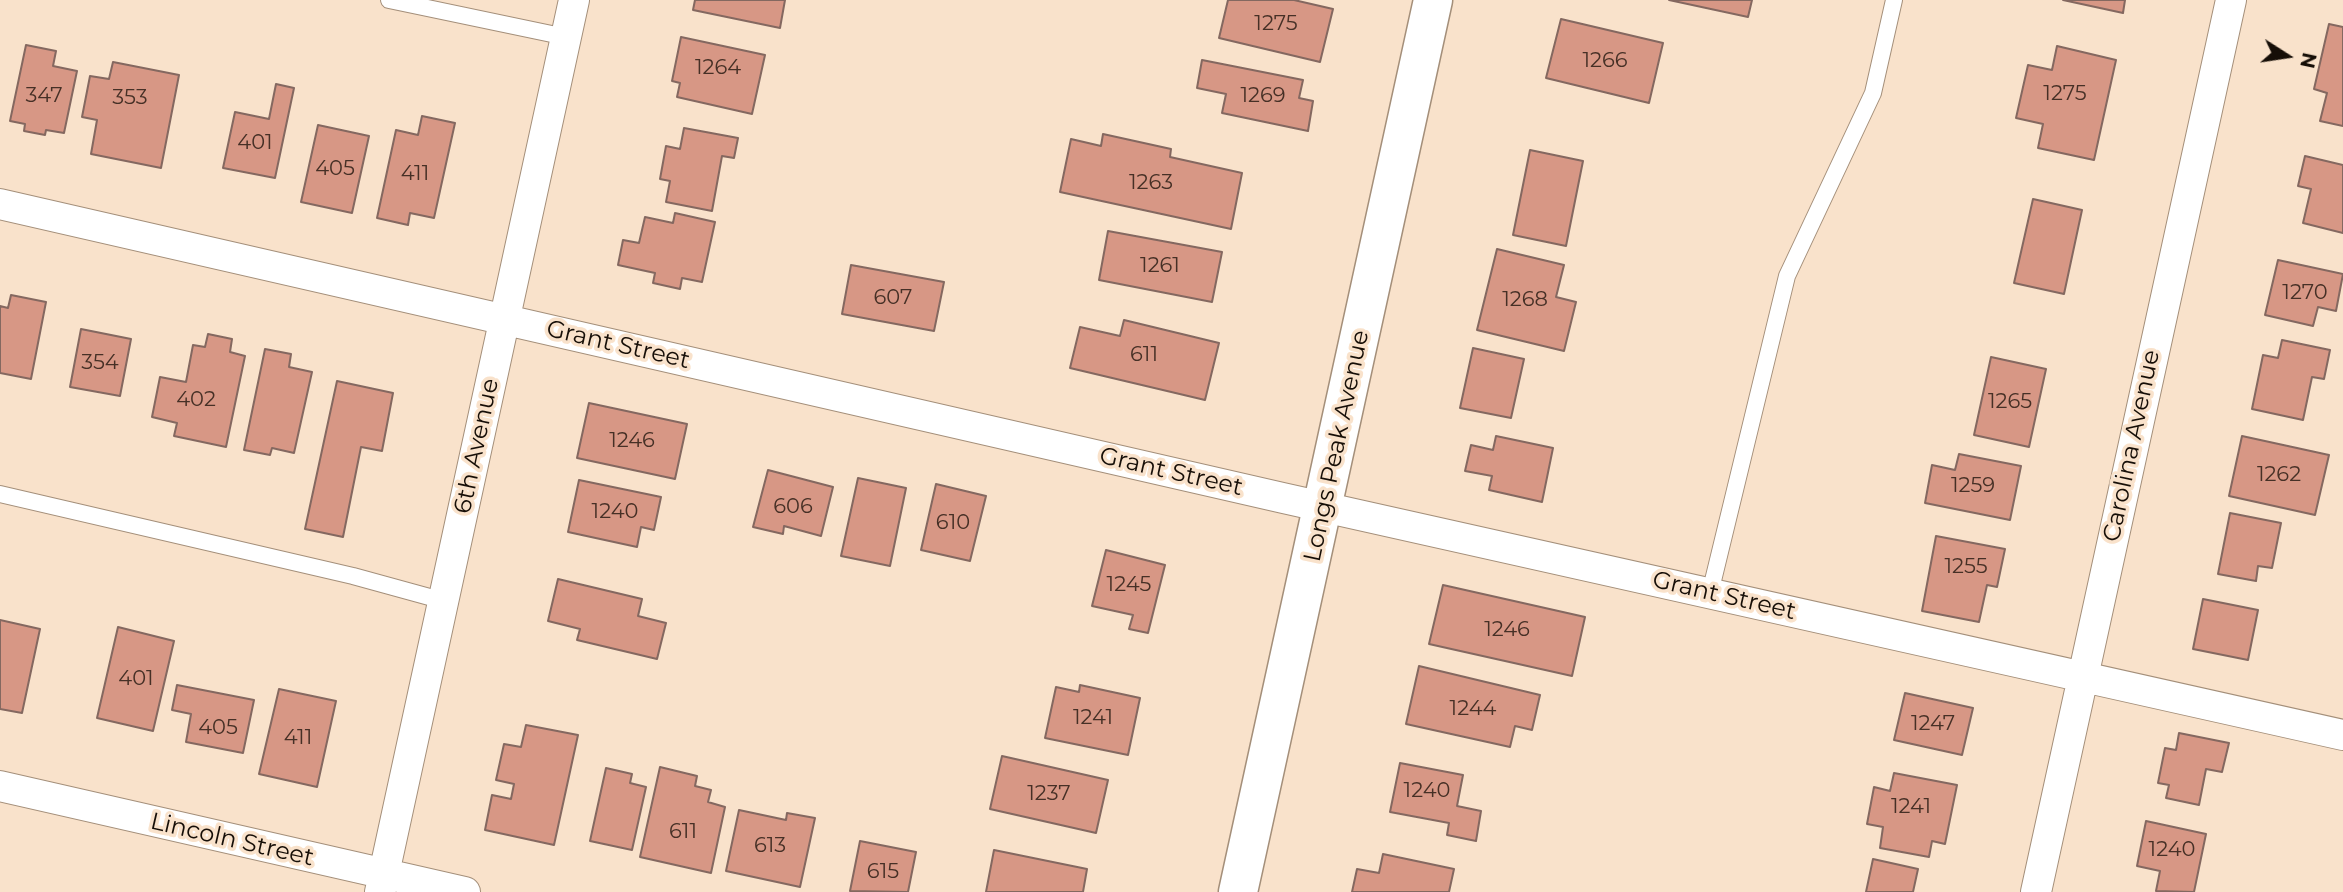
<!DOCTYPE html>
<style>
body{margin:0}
#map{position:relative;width:2343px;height:892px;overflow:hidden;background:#f9e2cb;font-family:Montserrat,sans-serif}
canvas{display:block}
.north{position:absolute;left:2252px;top:21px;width:70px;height:70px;-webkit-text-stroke:5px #f9e2cb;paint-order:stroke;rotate:102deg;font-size:19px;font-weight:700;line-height:28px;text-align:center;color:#160e07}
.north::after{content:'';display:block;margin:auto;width:24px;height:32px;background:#160e07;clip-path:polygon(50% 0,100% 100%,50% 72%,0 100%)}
</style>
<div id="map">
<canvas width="2343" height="892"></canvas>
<div class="north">N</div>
</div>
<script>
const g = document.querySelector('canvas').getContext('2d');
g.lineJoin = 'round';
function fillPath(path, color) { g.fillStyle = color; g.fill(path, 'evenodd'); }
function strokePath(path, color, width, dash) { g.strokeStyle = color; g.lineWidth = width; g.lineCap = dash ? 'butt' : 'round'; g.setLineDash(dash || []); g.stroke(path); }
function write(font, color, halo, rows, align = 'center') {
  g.font = font + ' Montserrat,sans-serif'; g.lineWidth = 7; g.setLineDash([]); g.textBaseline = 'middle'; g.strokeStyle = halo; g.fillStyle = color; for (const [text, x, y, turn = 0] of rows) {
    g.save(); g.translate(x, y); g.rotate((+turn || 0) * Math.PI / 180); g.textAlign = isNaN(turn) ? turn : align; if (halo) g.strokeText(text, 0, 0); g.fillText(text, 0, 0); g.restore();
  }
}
const building = new Path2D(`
 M695 0H785L780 28 693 10Z
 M1228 0H1294L1333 9 1320 62 1219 38Z
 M1669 0H1752L1748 17Z
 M2063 0H2125L2123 13Z
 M1561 19 1663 43 1649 103 1546 78Z
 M2329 24 2343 27V126L2320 121 2327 93 2314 89Z
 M681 37 765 55 752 114 677 97 680 83 672 81Z
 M26 45 56 51 53 66 77 71 64 133 46 130 45 135 24 131 25 124 10 121Z
 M2057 46 2116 60 2094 160 2038 148 2043 124 2016 118 2028 65 2052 70Z
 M1202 60 1303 80 1299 98 1313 101 1308 131 1222 113 1226 94 1197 88Z
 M113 62 179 75 161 168 91 154 97 120 82 117 90 76 109 79Z
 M276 84 294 88 275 178 223 168 235 112 269 119Z
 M422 116 455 123 434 218 410 213 408 225 377 218 396 130 418 135Z
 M318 125 369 136 352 213 301 202Z
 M684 128 738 138 734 158 722 156 712 211 666 202 670 181 660 179 666 146 680 149Z
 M1103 134 1171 149 1170 157 1242 173 1231 229 1060 192 1071 139 1101 146Z
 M1530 150 1583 161 1566 246 1513 235Z
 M2305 156 2343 165V233L2303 223 2311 189 2298 186Z
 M2033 199 2082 210 2064 294 2014 283Z
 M675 213 715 222 702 282 682 278 680 289 653 283 655 273 618 265 623 240 639 243 645 217 673 223Z
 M1108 231 1222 252 1212 302 1099 280Z
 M1497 249 1564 265 1556 297 1576 302 1564 351 1477 330Z
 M2278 260 2343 274 2336 311 2318 307 2313 326 2265 315Z
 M851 265 944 282 934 331 842 314Z
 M11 295 46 302 31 379 0 373V306L8 308Z
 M1124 320 1219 343 1205 400 1070 368 1080 327 1120 336Z
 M81 329 131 339 120 396 70 387Z
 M208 334 232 339 230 352 245 356 226 447 174 436 177 423 152 417 160 377 186 382 193 345 205 347Z
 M2282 340 2330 350 2324 379 2312 377 2303 420 2252 409 2263 355 2278 358Z
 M1473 348 1524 359 1511 418 1460 408Z
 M265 349 291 354 289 367 312 372 294 453 272 448 270 455 244 450Z
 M1991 357 2046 369 2029 447 1974 435Z
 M337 381 393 393 382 451 361 447 343 537 305 529Z
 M589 403 687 424 675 479 577 458Z
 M1496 436 1553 448 1542 502 1489 490 1492 476 1465 471 1471 445 1493 450Z
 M2242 436 2329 455 2315 515 2229 496Z
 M1959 454 2021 466 2010 520 1925 503 1932 465 1955 470Z
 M768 470 833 487 821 536 784 526 783 534 753 527Z
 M858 478 906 488 890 566 841 556Z
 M579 480 661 497 654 530 641 527 637 547 568 532Z
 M936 484 986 496 970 561 921 550Z
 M2230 513 2281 523 2272 568 2258 566 2256 581 2218 574Z
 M1936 536 2005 549 1997 587 1987 585 1979 622 1922 611Z
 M1106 550 1165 565 1148 633 1129 629 1133 615 1092 606Z
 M558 579 642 599 638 616 666 623 657 659 577 640 580 629 548 621Z
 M1443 585 1585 617 1572 676 1429 644Z
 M2203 599 2258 610 2248 660 2193 649Z
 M0 620 40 629 22 713 0 709Z
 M118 627 174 641 153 731 97 718Z
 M1419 666 1540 695 1532 730 1515 726 1510 747 1406 724Z
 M177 685 254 700 243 753 186 742 191 714 172 710Z
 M1080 685 1140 698 1128 755 1045 738 1056 687 1079 692Z
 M279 689 336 701 317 787 259 774Z
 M1905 693 1973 708 1962 755 1894 740Z
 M526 725 578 735 554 845 485 830 492 795 511 799 514 784 496 780 504 744 521 747Z
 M2179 733 2229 743 2222 772 2206 769 2199 805 2166 798 2169 785 2158 783 2165 748 2176 750Z
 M1002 756 1108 780 1096 833 990 809Z
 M1400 763 1463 775 1457 806 1481 811 1476 841 1447 835 1449 823 1390 812Z
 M660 767 697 776 695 786 711 790 708 802 725 807 711 873 640 857Z
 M606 768 632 774 630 783 646 787 632 850 590 841Z
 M1894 773 1957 785 1945 844 1932 841 1929 857 1880 848 1883 827 1867 824 1874 787 1890 791Z
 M739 810 786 820 787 813 815 818 800 887 726 871Z
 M2146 821 2206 834 2194 892 2156 891 2160 871 2137 866Z
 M860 841 916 852 908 892 850 891Z
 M994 850 1087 869 1083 892H986Z
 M1383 854 1454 869 1449 892H1352L1357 869 1379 873Z
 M1873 859 1918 869 1913 892H1866Z`);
fillPath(building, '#d79785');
strokePath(building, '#846860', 2);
const service = new Path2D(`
 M389 0 566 37
 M0 494 353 576 444 601
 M1710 593 1787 276 1873 93 1894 0`);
const minor = new Path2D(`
 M0 204 1283 498 2343 735
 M0 786 465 892
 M380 892 574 0
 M2036 892 2231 0`);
const tertiary = new Path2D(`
 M1238 892 1433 0`);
strokePath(service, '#a48f7a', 18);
strokePath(minor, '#a48f7a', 32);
strokePath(tertiary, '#a48f7a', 41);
strokePath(service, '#fff', 16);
strokePath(minor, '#fff', 30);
strokePath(tertiary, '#fff', 38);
write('21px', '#463026', null, [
 ["1275",1276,24],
 ["1266",1605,61],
 ["1264",718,68],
 ["1275",2065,94],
 ["347",44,96],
 ["1269",1263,96],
 ["353",130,98],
 ["401",255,143],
 ["405",335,169],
 ["411",415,174],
 ["1263",1151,183],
 ["1261",1160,266],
 ["1270",2305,293],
 ["607",893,298],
 ["1268",1525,300],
 ["611",1144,355],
 ["354",100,363],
 ["402",196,400],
 ["1265",2010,402],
 ["1246",632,441],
 ["1262",2279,475],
 ["1259",1973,486],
 ["606",793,507],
 ["1240",615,512],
 ["610",953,523],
 ["1255",1966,567],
 ["1245",1129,585],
 ["1246",1507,630],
 ["401",136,679],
 ["1244",1473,709],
 ["1241",1093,718],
 ["1247",1933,724],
 ["405",218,728],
 ["411",298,738],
 ["1240",1427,791],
 ["1237",1049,794],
 ["1241",1911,807],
 ["611",683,832],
 ["613",770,846],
 ["1240",2172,850],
 ["615",883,872]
]);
write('24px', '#160e07', '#f9e2cb', [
 ["Grant Street",618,345,13],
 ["6th Avenue",477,446,-78],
 ["Longs Peak Avenue",1337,446,-78],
 ["Carolina Avenue",2132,446,-78],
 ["Grant Street",1171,472,13],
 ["Grant Street",1724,596,13],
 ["Lincoln Street",232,840,13]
]);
</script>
